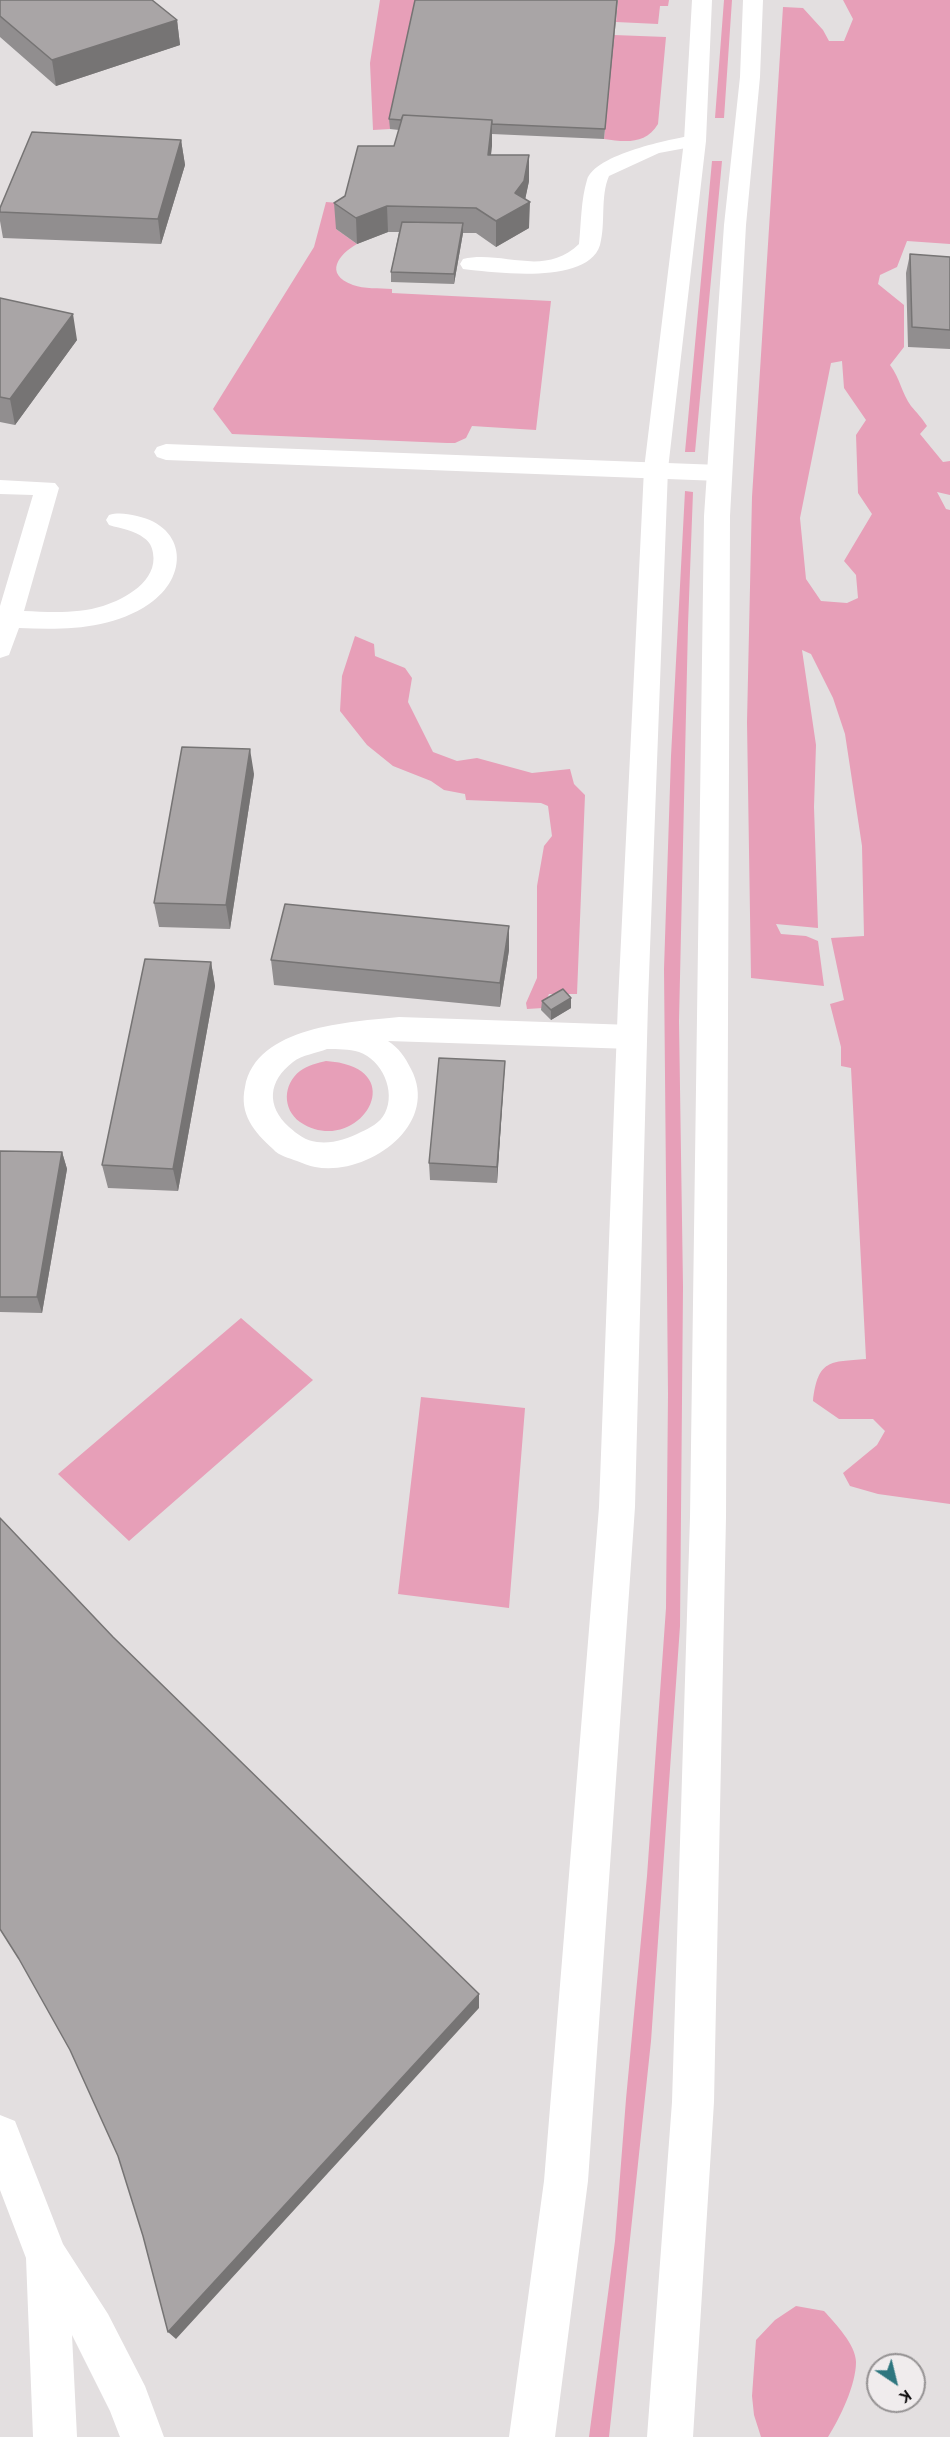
<!DOCTYPE html>
<style>
body{margin:0}
#map{position:relative;width:950px;height:2437px;overflow:hidden;background:#e3dfe0;font-family:"Space Grotesk",sans-serif}
canvas{display:block}
.north{position:absolute;left:866px;top:2353px;width:60px;height:60px;box-sizing:border-box;background:#f0eced;border:2px solid #959293;border-radius:50%;rotate:145deg;font-size:16px;font-weight:700;line-height:24px;text-align:center;color:#0d0b0c}
.north::after{content:'';display:block;margin:auto;width:21px;height:27px;background:#2e767f;clip-path:polygon(50% 0,100% 100%,50% 72%,0 100%)}
</style>
<div id="map">
<canvas width="950" height="2437"></canvas>
<div class="north">K</div>
</div>
<script>
const g = document.querySelector('canvas').getContext('2d');
g.lineJoin = 'round';
function fillPath(path, color) { g.fillStyle = color; g.fill(path, 'evenodd'); }
function strokePath(path, color, width, dash) { g.strokeStyle = color; g.lineWidth = width; g.lineCap = dash ? 'butt' : 'round'; g.setLineDash(dash || []); g.stroke(path); }
fillPath(new Path2D(`
 M380 0H417L390 129 373 130 370 63Z
 M618 0H669L668 6H660L658 24 616 22Z
 M724 0H732L724 118H715Z
 M843 0H950V244L907 241 897 267 880 275 878 284 904 305V347L890 365C900 378 902 394 911 406 917 413 922 418 927 426L920 434 943 462 950 461V495L937 492 946 509 950 510V1504L878 1494 850 1486 843 1473 877 1445 885 1431 873 1419H839L813 1401C818 1359 830 1362 866 1359L851 1068 841 1066V1047L830 1004 844 1000 831 938 864 936 862 846 845 734 833 698 811 654 802 650 816 745 814 807 818 928 776 924 781 934 806 936 818 941 824 986 751 978 747 722 752 497 783 7 803 8 823 30 829 41H844L853 19ZM842 361 844 388 866 420 856 435 858 493 872 514 844 561 856 575 858 598 847 603 821 601 806 579 800 518 831 363Z
 M614 35 666 37 658 124C645 145 625 142 604 139Z
 M712 161H722L695 452H685Z
 M326 202 351 204 336 229 357 244C339 254 323 274 353 285 364 289 379 288 392 289V293L551 301 536 430 472 426 466 438 455 443H447L232 434 213 409 314 247Z
 M685 491 693 492 688 625 679 1021 683 1287 680 1626 651 2041 609 2437H589L615 2241 626 2099 647 1876 666 1608 668 1394 664 969 671 756Z
 M355 636 374 644 375 656 405 668 412 678 408 702 433 752 457 761 477 758 532 773 570 769 574 784 585 795 577 994H549L543 1008 527 1009 526 1003 537 978V886L544 846 552 836 548 806 541 803 466 800 465 794 444 790 431 781 393 766 367 745 340 711 342 676Z
 M326 1061C417 1067 357 1160 300 1122 282 1109 283 1084 300 1071 308 1065 318 1063 326 1061Z
 M241 1318 313 1380 129 1541 58 1474Z
 M421 1397 525 1408 509 1608 398 1594Z
 M796 2306 824 2311C835 2323 856 2345 856 2362 856 2385 840 2418 828 2437H761L754 2415 752 2396 756 2340 775 2320Z`), '#e79fb8');
fillPath(new Path2D(`
 M695 135 702 137 705 141 702 145 659 153 609 176C600 197 606 223 600 245 588 284 501 273 471 270L463 269 460 264 463 259C503 250 544 278 579 244 581 224 581 199 587 180 595 154 671 139 695 135Z
 M0 480 55 483 59 488 24 611C49 612 78 614 103 606 125 599 158 581 153 553 152 547 150 542 144 538 134 530 122 529 109 525L106 520 109 515C119 512 127 514 137 516 187 527 189 577 149 604 111 630 63 630 19 628L9 655 0 658V606L33 495 0 494Z
 M399 1017 632 1025 642 1029 647 1037 642 1045 632 1049 388 1041C399 1048 405 1057 411 1069 441 1126 366 1177 315 1167 309 1166 303 1163 297 1161 289 1158 279 1156 273 1149 254 1132 239 1114 245 1087 256 1026 350 1022 399 1017ZM327 1049C338 1049 349 1049 359 1052 382 1060 396 1091 385 1113 380 1123 370 1128 361 1132 347 1139 332 1144 317 1142 306 1141 297 1134 289 1127 266 1106 268 1081 293 1062 302 1055 317 1053 327 1049Z
 M0 2115 15 2121 63 2244 108 2314 145 2386 164 2437H120L110 2411 72 2335 77 2437H33L26 2258 0 2190Z`), '#fff');
fillPath(new Path2D(`
 M166 444 720 465 729 468 732 473 729 478 720 481 166 460 157 457 154 452 157 447Z`), '#fff');
fillPath(new Path2D(`
 M692 0H712L706 141 668 469 648 1002 635 1507 588 2181 555 2437H509L544 2181 599 1507 618 1002 644 469 684 141Z
 M743 0H763L760 77 746 225 730 516 726 1517 714 2102 693 2437H647L672 2102 690 1517 704 516 724 225 740 77Z`), '#fff');
fillPath(new Path2D(`
 M0 0 177 20 180 45 56 86 0 37Z
 M618 0 604 139 492 134 491 155 529 181 525 199 529 228 496 247 476 233H463L454 284 391 282V272L399 232H388L357 244 336 229 334 203 345 196 394 146 399 130 390 129 389 119Z
 M181 140 185 165 161 244 3 238 0 221V208Z
 M910 254 950 257V349L908 347 906 273Z
 M0 298 77 340 15 425 0 422Z
 M254 774 230 929 159 927 154 903Z
 M509 950 500 1007 274 985 271 960Z
 M211 962 215 986 178 1191 108 1188 102 1165Z
 M542 1001 571 1008 551 1020 541 1010Z
 M505 1061 497 1183 430 1180 429 1163Z
 M0 1151 62 1152 67 1169 42 1313 0 1312Z`), '#918e8f');
fillPath(new Path2D(`
 M177 20 180 45 56 86 52 60Z
 M492 120V146L488 180V155Z
 M181 140 185 165 161 244 158 219Z
 M529 155V181L524 205 530 202 529 228 496 247V221Z
 M387 206 388 232 357 244 356 218Z
 M463 223V233L454 284V274Z
 M73 314 77 340 15 425 10 399Z
 M250 749 254 774 230 929 226 905Z
 M509 926V950L500 1007V983Z
 M211 962 215 986 178 1191 173 1169Z
 M571 998V1008L551 1020V1010Z
 M505 1061 504 1078 497 1183V1167Z
 M62 1152 67 1169 42 1313 37 1297Z
 M479 1994V2008L176 2339 168 2332Z`), '#767474');
const building = new Path2D(`
 M0 0H152L177 20 52 60 0 16Z
 M415 0H617L605 129 492 124V120L403 115 401 120 389 119Z
 M403 115 492 120 488 155H529L524 181 515 193 530 202 496 221 476 208 387 206 356 218 334 203 345 196 358 146H394Z
 M32 132 181 140 158 219 0 212V208Z
 M402 222 463 223 454 274 391 272Z
 M910 254 950 257V330L912 327Z
 M0 298 73 314 10 399 0 397Z
 M182 747 250 749 226 905 154 903Z
 M285 904 509 926 500 983 271 960Z
 M145 959 211 962 173 1169 102 1165Z
 M563 989 571 998 551 1010 542 1001Z
 M439 1058 505 1061 497 1167 429 1163Z
 M0 1151 62 1152 37 1297H0Z
 M0 1518 113 1637 479 1994 168 2332 143 2236 118 2156 70 2050 19 1959 0 1929Z`);
fillPath(building, '#a9a5a6');
strokePath(building, '#767474', 1.5);
</script>
